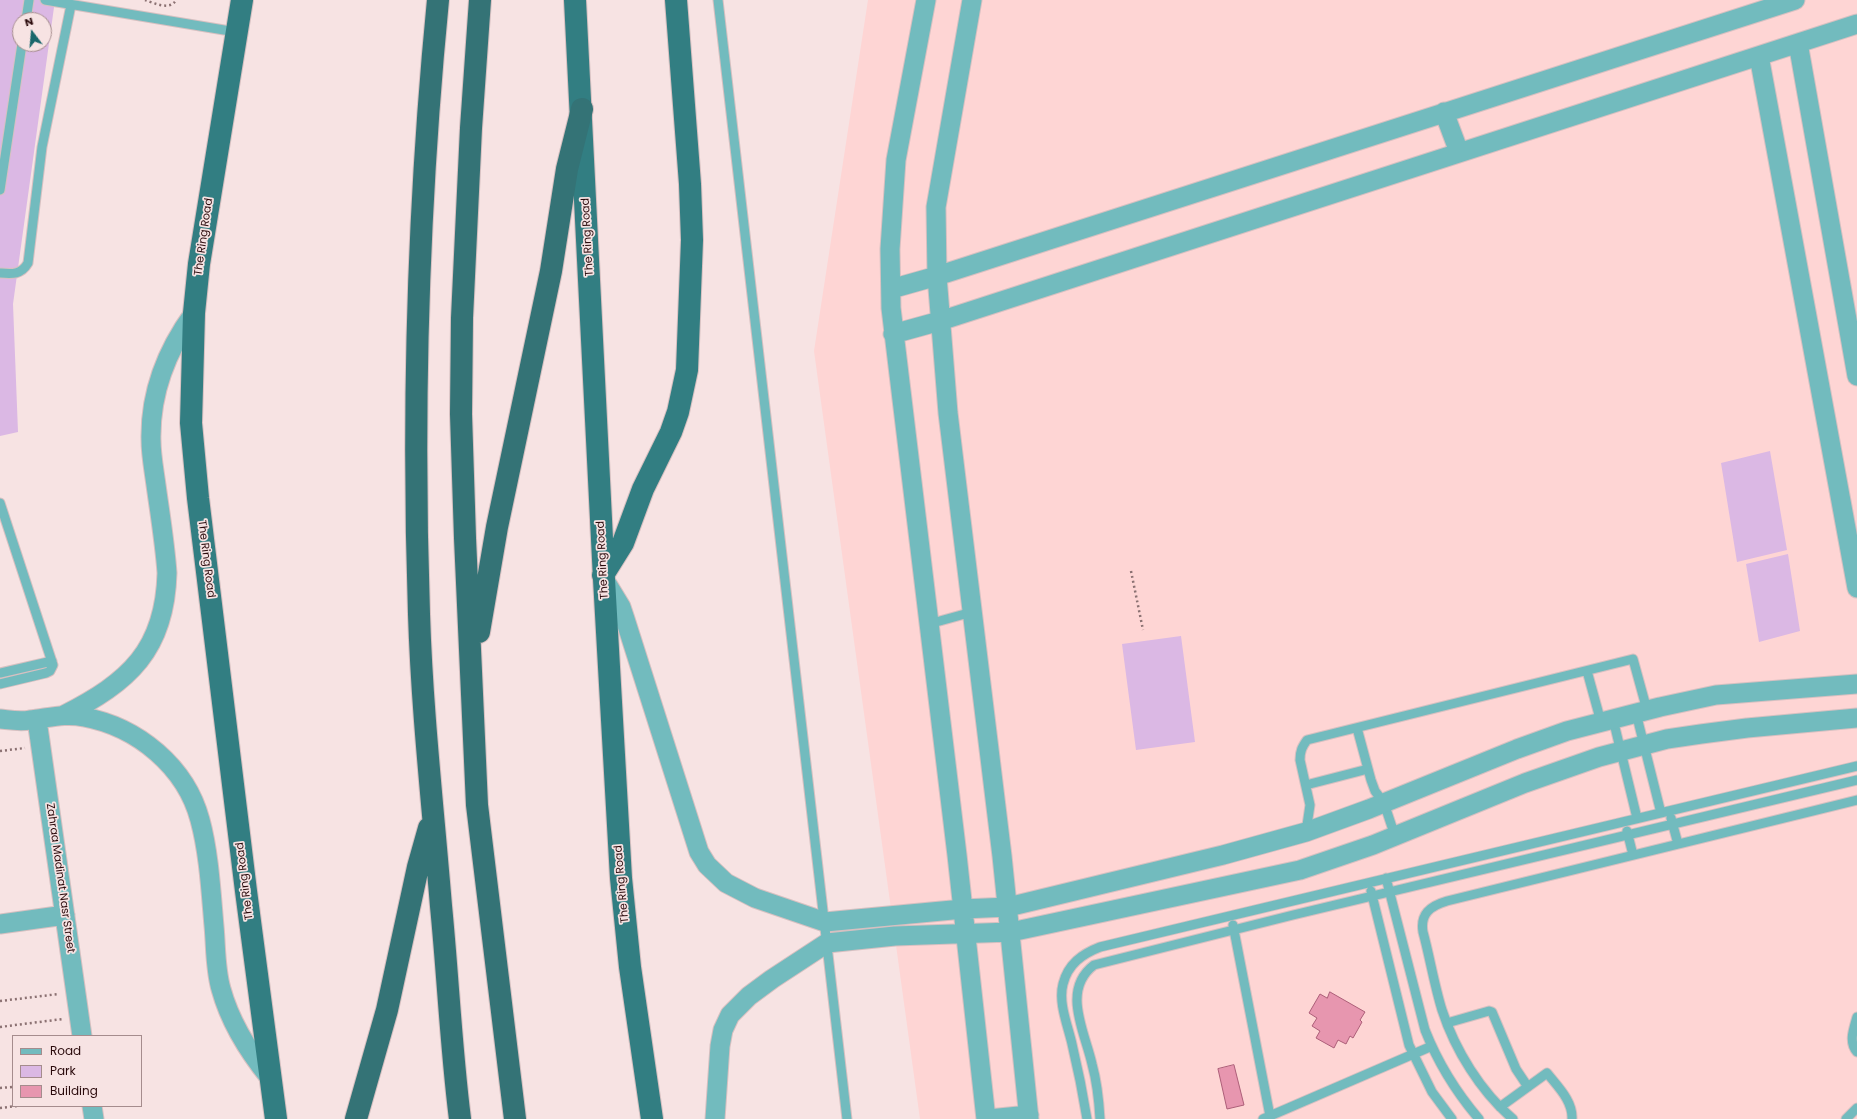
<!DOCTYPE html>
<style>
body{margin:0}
#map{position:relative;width:1857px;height:1119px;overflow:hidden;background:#f7e3e3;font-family:Poppins,sans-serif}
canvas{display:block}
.legend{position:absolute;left:12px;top:1035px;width:130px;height:72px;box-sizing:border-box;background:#f7e3e3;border:1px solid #a58c8d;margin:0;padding:5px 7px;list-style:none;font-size:12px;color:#2a0a0c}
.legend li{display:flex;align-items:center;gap:8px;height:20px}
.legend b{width:20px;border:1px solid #a58c8d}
.north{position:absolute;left:12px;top:12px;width:40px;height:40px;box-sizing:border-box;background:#f7e3e3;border:1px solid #a58c8d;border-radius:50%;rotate:344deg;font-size:11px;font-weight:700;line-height:16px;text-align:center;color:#2a0a0c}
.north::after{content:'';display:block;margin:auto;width:14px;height:18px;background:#1a676b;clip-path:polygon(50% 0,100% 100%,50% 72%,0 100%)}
</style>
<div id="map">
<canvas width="1857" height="1119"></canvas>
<ul class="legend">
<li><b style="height:5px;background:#72bbbe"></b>Road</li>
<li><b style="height:11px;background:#dbb8e4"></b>Park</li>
<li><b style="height:11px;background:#e796af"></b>Building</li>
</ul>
<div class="north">N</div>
</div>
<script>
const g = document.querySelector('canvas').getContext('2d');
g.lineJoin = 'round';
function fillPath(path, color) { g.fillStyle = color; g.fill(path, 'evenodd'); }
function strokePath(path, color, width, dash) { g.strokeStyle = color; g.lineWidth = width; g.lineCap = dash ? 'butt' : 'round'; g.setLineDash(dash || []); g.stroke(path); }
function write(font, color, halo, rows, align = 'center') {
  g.font = font + ' Poppins,sans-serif'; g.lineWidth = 3.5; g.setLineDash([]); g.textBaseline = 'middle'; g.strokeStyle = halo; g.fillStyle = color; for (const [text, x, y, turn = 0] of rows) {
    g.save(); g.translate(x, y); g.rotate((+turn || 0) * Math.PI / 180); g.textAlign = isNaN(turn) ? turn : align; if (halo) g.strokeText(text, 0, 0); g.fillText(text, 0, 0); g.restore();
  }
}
fillPath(new Path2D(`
 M868 0H1857V1119H920L814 351Z`), '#fed5d4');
fillPath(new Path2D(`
 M0 0H55L13 304 18 432 0 436ZM20 20H44V44H20Z
 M1770 451 1787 550 1737 562 1721 463Z
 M1788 554 1800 631 1759 642 1746 564Z
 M1181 636 1195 742 1136 750 1122 644Z`), '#dbb8e4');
const building = new Path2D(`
 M1330 992 1365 1012 1360 1020 1362 1022 1353 1038 1350 1036 1346 1044 1338 1040 1334 1048 1316 1038 1320 1031 1312 1026 1317 1018 1309 1013 1320 994 1327 998Z
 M1234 1065 1244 1105 1227 1109 1218 1069Z`);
fillPath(building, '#e796af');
strokePath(building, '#ad5f79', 1);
const service = new Path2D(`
 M45 0 236 32
 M718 0 847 1119
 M26 20 29 0
 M0 190 22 44
 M0 273C12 274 21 275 28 263L42 147 71 5
 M0 503 53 665 50 671 46 673 0 684
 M929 624 972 612
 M1587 671 1601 722
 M0 673 52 661
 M1636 713 1661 813
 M1613 719 1637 818
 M1357 728 1371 780 1375 791 1384 803 1395 836
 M1306 785 1368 769
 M1671 818 1678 844
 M1627 831 1633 855
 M1306 832 1310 805 1300 760C1300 751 1302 747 1307 740L1633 659 1647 710
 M1386 878 1425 1030C1438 1063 1456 1092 1479 1119
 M1371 891 1409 1045 1432 1092 1452 1119
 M1233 925 1270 1116
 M1857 1017C1854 1028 1848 1042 1857 1052
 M1447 1023 1489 1011 1492 1012 1516 1069 1528 1087
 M1500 1107 1547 1073C1558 1087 1573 1101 1572 1119
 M1087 1119C1083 1094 1078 1069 1072 1044 1068 1026 1058 1003 1063 984 1068 964 1082 954 1100 947L1857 766
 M1100 1119C1099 1101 1097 1082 1092 1064 1085 1032 1061 990 1094 965L1293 915 1857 780
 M1263 1119 1432 1046
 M1513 1119C1481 1092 1455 1050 1442 1010 1434 984 1430 958 1423 932 1420 914 1430 906 1447 901L1857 800
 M1846 1119 1857 1108`);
const minor = new Path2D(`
 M926 0 896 160 890 249 891 308 957 855 986 1119
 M972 0 936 207 937 276 948 413 1002 856 1029 1119
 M1798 43 1857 376
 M1759 56 1857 588
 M1444 112 1459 152
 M891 289 937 276 1795 0
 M893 334 940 321 1857 24
 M604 579 621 607 625 619 699 852 707 865 726 883 755 898 825 922 963 909 1008 907 1223 855 1306 832 1369 809 1517 749 1567 731 1660 707 1716 695 1857 684
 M64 715C129 682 165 650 167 573 165 544 160 514 156 485 154 470 151 455 151 440 150 393 167 350 194 313
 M0 719C10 720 20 722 30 720 49 718 65 713 84 717 138 727 186 767 200 820 209 853 211 892 214 926 216 947 215 968 221 989 230 1022 248 1051 270 1078
 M37 720 82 1036
 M0 924 65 915
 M92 1106 94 1119
 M715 1119 720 1046 723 1030 730 1015 749 996 772 979 827 943 895 936 1011 932 1300 870 1373 845 1525 783 1599 757 1667 739 1701 734 1747 728 1857 718
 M989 1119 1029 1115`);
const trunk = new Path2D(`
 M242 0 199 264 194 313 191 423 198 498 246 891 276 1119
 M575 0 604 579 621 878 630 967 652 1119
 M603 575 623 543 643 489 671 432 678 412 687 370 692 240 690 184 676 0`);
const motorway = new Path2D(`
 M438 0C418 204 412 408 419 614 422 711 433 808 441 906 448 977 451 1048 460 1119
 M480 0 471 128 462 318 461 414 465 538 477 805 515 1119
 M479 632 497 527 551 271 567 169 582 109
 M356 1119 387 1010 418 867 429 828`);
strokePath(service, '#d6c0c1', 11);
strokePath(minor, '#d6c0c1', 21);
strokePath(trunk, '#d6c0c1', 24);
strokePath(motorway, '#d6c0c1', 24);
strokePath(new Path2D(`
 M145 0C154 3 170 11 176 0
 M1131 571 1143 630
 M0 751 25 748
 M0 1001 59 994
 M0 1027 63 1019
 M0 1088 13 1087
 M0 1108 17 1106`), '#8b7172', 2.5, [2, 3]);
strokePath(service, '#72bbbe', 9);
strokePath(minor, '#72bbbe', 19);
strokePath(trunk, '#327e82', 22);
strokePath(motorway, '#347376', 22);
write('11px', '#2a0a0c', '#f7e3e3', [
 ["The Ring Road",204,237,-82],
 ["The Ring Road",588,237,-93],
 ["The Ring Road",206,559,83],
 ["The Ring Road",603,560,-93],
 ["Zahraa Madinat Nasr Street",60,878,82],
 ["The Ring Road",245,881,-97],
 ["The Ring Road",622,884,-95]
]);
</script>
